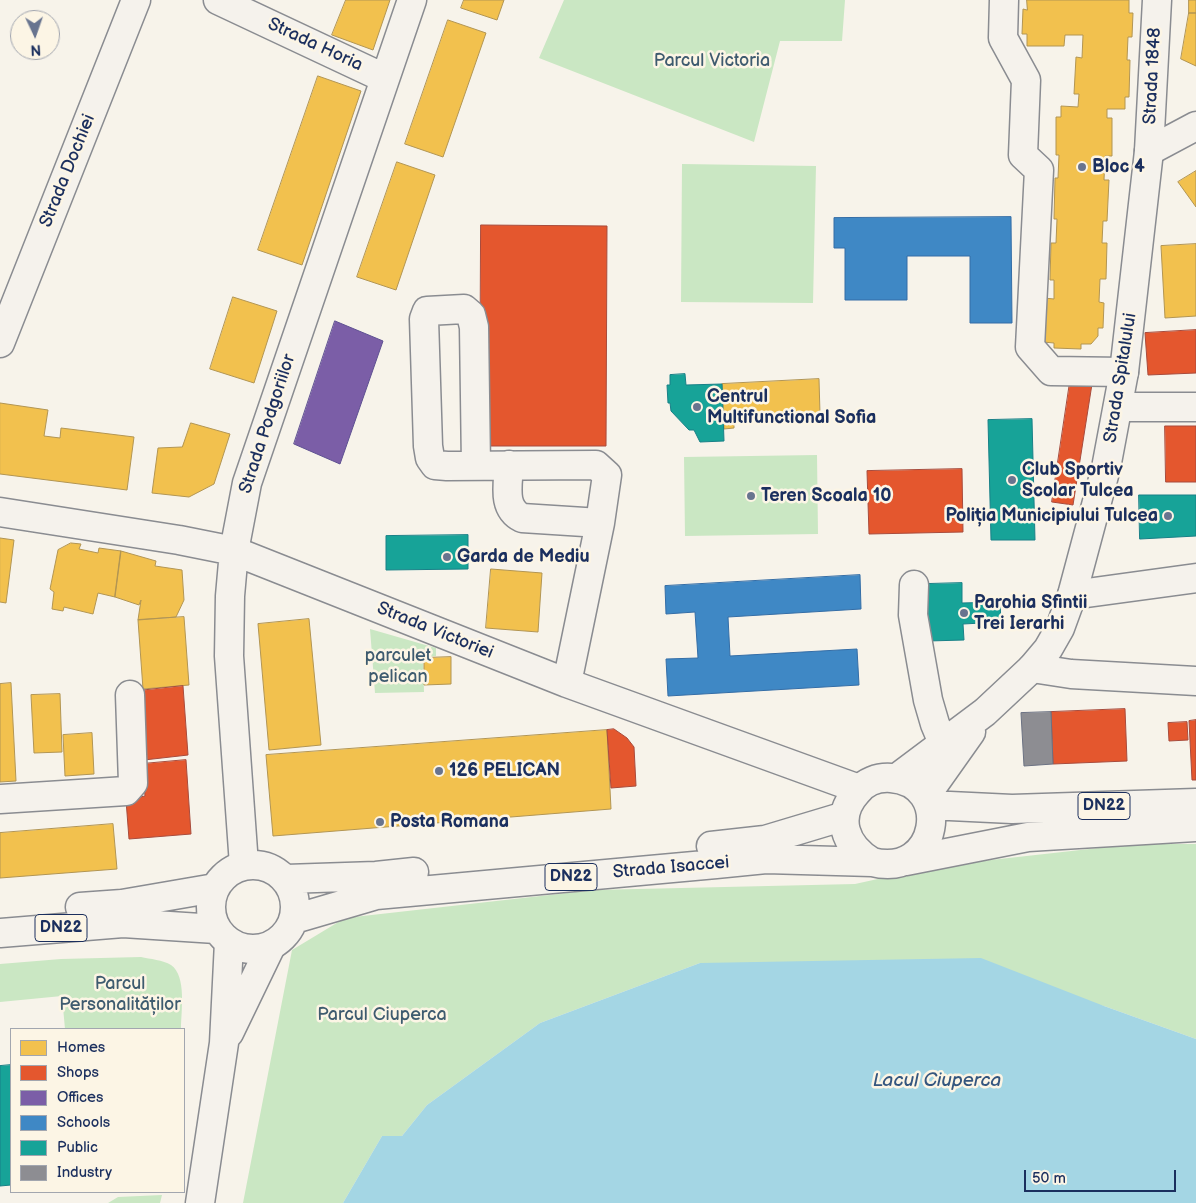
<!DOCTYPE html>
<meta charset="utf-8">
<style>
body{margin:0}
#map{position:relative;width:1196px;height:1203px;overflow:hidden;background:#f7f3ea;font-family:"Balsamiq Sans",sans-serif}
canvas{display:block}
.legend{position:absolute;left:10px;top:1028px;width:175px;height:165px;box-sizing:border-box;background:#fcf5e5;border:1px solid #a2a6af;margin:0;padding:6px 9px;list-style:none;font-size:15px;color:#1b2f5e}
.legend li{display:flex;align-items:center;gap:10px;height:25px}
.legend b{width:25px;border:1px solid #a2a6af}
.north{position:absolute;left:10px;top:10px;width:50px;height:50px;box-sizing:border-box;background:#fcf5e5;border:1px solid #a2a6af;border-radius:50%;rotate:177deg;font-size:14px;font-weight:700;line-height:20px;text-align:center;color:#1b2f5e}
.north::after{content:'';display:block;margin:auto;width:18px;height:22px;background:#68748f;clip-path:polygon(50% 0,100% 100%,50% 72%,0 100%)}
.scale{position:absolute;left:1024px;top:1170px;width:152px;height:22px;box-sizing:border-box;border:2px solid #1b2f5e;border-top:0;padding-left:6px;font-size:15px;line-height:18px;white-space:nowrap;color:#1b2f5e;-webkit-text-stroke:4px #fcf5e5;paint-order:stroke}
</style>
<div id="map">
<canvas width="1196" height="1203"></canvas>
<ul class="legend">
<li><b style="height:14px;background:#f2c14e"></b>Homes</li>
<li><b style="height:14px;background:#e4572e"></b>Shops</li>
<li><b style="height:14px;background:#7b5ea7"></b>Offices</li>
<li><b style="height:14px;background:#3f88c5"></b>Schools</li>
<li><b style="height:14px;background:#17a398"></b>Public</li>
<li><b style="height:14px;background:#8d8d92"></b>Industry</li>
</ul>
<div class="north">N</div>
<div class="scale">50 m</div>
</div>
<script>
const g = document.querySelector('canvas').getContext('2d');
g.lineJoin = 'round';
function fillPath(path, color) { g.fillStyle = color; g.fill(path, 'evenodd'); }
function strokePath(path, color, width, dash) { g.strokeStyle = color; g.lineWidth = width; g.lineCap = dash ? 'butt' : 'round'; g.setLineDash(dash || []); g.stroke(path); }
function write(font, color, halo, rows, align = 'center') {
  g.font = font + ' "Balsamiq Sans",sans-serif'; g.lineWidth = 5; g.setLineDash([]); g.textBaseline = 'middle'; g.strokeStyle = halo; g.fillStyle = color; for (const [text, x, y, turn = 0] of rows) {
    g.save(); g.translate(x, y); g.rotate((+turn || 0) * Math.PI / 180); g.textAlign = isNaN(turn) ? turn : align; if (halo) g.strokeText(text, 0, 0); g.fillText(text, 0, 0); g.restore();
  }
}
fillPath(new Path2D(`
 M564 0H845L842 41H780L754 142 539 58Z
 M682 164 816 166 813 303 681 302Z
 M817 455 818 534 685 536 684 457Z
 M370 629 436 648V656L423 657 424 692 375 693Z
 M1134 844H1196V1039L1104 1006 700 963 540 1023 427 1105 402 1136H382L343 1203H243L292 950 345 918 594 890 855 884 937 866Z
 M141 957C150 959 163 960 171 965 187 976 181 1012 181 1029H65L62 996 0 1002V964L61 959Z
 M162 1195 160 1203H108L118 1197Z`), '#cae7c3');
fillPath(new Path2D(`
 M981 958 1104 1006 1196 1039V1203H343L382 1136H402L427 1105 540 1023 700 963Z`), '#a4d6e4');
const homes = new Path2D(`
 M346 0H390L373 50 332 35Z
 M464 0H504L497 20 461 8Z
 M1027 0H1129V13H1133L1132 37H1128L1127 60H1130L1129 97H1125V109H1107V118H1112V156H1105L1104 180H1109L1107 221H1103L1102 243H1107L1106 279H1100L1099 302 1104 303 1103 328H1098V336L1091 344H1081V349L1054 348V343L1043 342 1044 298 1054 299V280H1050L1051 243H1056L1057 219H1054L1055 178H1058L1059 155H1056V117H1061V106L1078 107 1079 94H1074L1076 57 1082 58 1083 35H1065L1064 46H1027V34H1022L1023 9 1027 10Z
 M1189 0H1196V13H1189Z
 M1189 13H1196V66L1181 59Z
 M448 20 486 33 443 157 405 144Z
 M318 76 361 91 302 265 258 250Z
 M397 162 435 175 396 290 357 277Z
 M1196 171V207L1178 182Z
 M1196 244V316L1165 318 1161 246Z
 M233 297 277 311 254 383 210 369Z
 M819 379 820 414 741 417V421L734 422V428L724 429 722 384Z
 M0 403 48 410 44 436 60 438 61 428 134 437 127 490 0 474Z
 M191 423 230 434 214 484 189 497 152 493 158 448 182 447Z
 M0 538 14 540 6 603 0 602Z
 M71 543 81 544 79 549 98 553 99 548 121 551 115 597 98 593 93 614 64 607 63 611 52 609 54 592 50 589 58 550Z
 M121 551 156 561 155 566 182 570 184 600 176 617 138 620 141 600 139 605 115 597Z
 M491 569 542 573 538 632 486 628Z
 M184 617 189 685 143 689 138 620Z
 M309 619 321 745 269 750 258 624Z
 M451 657V684L424 685V658Z
 M11 683 16 781 0 782V684Z
 M60 694 62 752 34 753 31 695Z
 M607 730 611 809 273 836 266 755Z
 M92 733 94 774 65 776 63 735Z
 M113 824 117 869 0 878V833Z`);
fillPath(homes, '#f2c14e');
strokePath(homes, '#b29553', 1);
const shops = new Path2D(`
 M481 225 607 226 606 446H480Z
 M1196 330V373L1148 375 1145 333Z
 M1070 382 1092 384 1073 505 1052 502Z
 M1165 426H1196V482H1166Z
 M962 469 963 532 869 534 867 471Z
 M183 686 188 755 144 760 138 691Z
 M1125 709 1127 761 1053 764 1051 712Z
 M1196 720V780H1192L1189 721Z
 M1187 722 1188 740 1169 741 1168 723Z
 M614 729 627 738 634 747 636 786 611 788 607 730Z
 M186 760 191 834 129 839 126 800 145 796 142 764Z`);
fillPath(shops, '#e4572e');
strokePath(shops, '#a84b3c', 1);
const offices = new Path2D(`
 M335 321 383 341 340 464 294 444Z`);
fillPath(offices, '#7b5ea7');
strokePath(offices, '#5e5091', 1);
const schools = new Path2D(`
 M1011 217 1012 323H970V256H907V300H845V248H834V218Z
 M860 575 861 609 728 617 730 656 857 649 859 685 668 696 666 659 698 658 695 612 666 614 665 586Z`);
fillPath(schools, '#3f88c5');
strokePath(schools, '#346da6', 1);
const public = new Path2D(`
 M685 374 686 385 722 384 724 441 700 442 694 430H689L671 411 670 403H668L667 385H670V375Z
 M1032 419 1035 540H991L988 420Z
 M1139 495H1196V536L1140 539Z
 M468 535V569L386 570V536Z
 M962 583V603L1000 602 1001 622 963 624 964 640 928 641 926 584Z
 M11 1065V1185L0 1186V1066Z`);
fillPath(public, '#17a398');
strokePath(public, '#188087', 1);
const industry = new Path2D(`
 M1051 712 1053 764 1024 766 1021 713Z`);
fillPath(industry, '#8d8d92');
strokePath(industry, '#6b7182', 1);
const minor = new Path2D(`
 M218 0 384 78
 M1004 0 1003 38 1026 80 1023 155 1039 170 1030 347 1051 371 1124 372
 M1149 151 1196 126
 M0 343 136 0
 M1118 407H1196
 M509 465C508 485 502 508 522 518L600 523
 M476 466 474 327 471 315 464 309 427 311 424 319 428 446 430 458 435 465 447 466 596 465 607 475 600 523 567 683
 M0 512 179 540 234 551 567 683 859 789
 M914 585 913 615 928 700 935 724 943 743
 M1072 595 1196 578
 M1032 668 1071 674 1196 681
 M0 799 126 791 133 783 130 695
 M244 865 229 656 230 596 234 551 247 483 412 0
 M229 1033 271 946
 M200 1203 224 1043 229 942`);
const major = new Path2D(`
 M897 778 985 712 1032 668 1048 649 1060 628 1072 595 1106 468 1124 372 1149 151 1157 0
 M925 797 971 732
 M929 805 1012 809 1196 803
 M711 846 765 840 845 816
 M906 861 1028 837 1196 827
 M211 907a42 42 0 1 1 84 0a42 42 0 1 1-84 0Z
 M286 879 376 876 414 872
 M80 907 122 904 215 888
 M294 919 376 895 716 864 766 859 872 862C939 879 954 783 891 778 878 777 865 782 857 792 834 817 845 846 872 862
 M0 933 123 923 216 929`);
strokePath(minor, '#8a8c91', 31);
strokePath(major, '#8a8c91', 31);
strokePath(minor, '#f5f2ec', 28);
strokePath(major, '#f5f2ec', 28);
for (const [x, y, r, color] of [
 [1082,167,5,"#68748f"],
 [697,407,5,"#68748f"],
 [1012,480,5,"#68748f"],
 [751,496,5,"#68748f"],
 [1168,516,5,"#68748f"],
 [447,557,5,"#68748f"],
 [964,613,5,"#68748f"],
 [439,771,5,"#68748f"],
 [380,822,5,"#68748f"]
]) { const dot = new Path2D(); dot.arc(x, y, r, 0, 2 * Math.PI); g.fillStyle = color; g.fill(dot); strokePath(dot, '#fcf5e5', 2); }
for (const [x, y, w] of [
 [1104,806,52],
 [571,877,52],
 [61,928,52]
]) { const box = new Path2D(); box.roundRect(x - w / 2, y - 13.5, w, 27, 4); g.fillStyle = '#fcf5e5'; g.fill(box); strokePath(box, '#1b2f5e', 1); }
write('bold 16px', '#1b2f5e', null, [
 ["DN22",1104,806],
 ["DN22",571,877],
 ["DN22",61,928]
]);
write('18px', '#1b2f5e', '#fcf5e5', [
 ["Strada Horia",315,45,25],
 ["Strada 1848",1153,76,-87],
 ["Strada Dochiei",68,171,-68],
 ["Strada Spitalului",1121,378,-81],
 ["Strada Podgoriilor",268,424,-72],
 ["Strada Victoriei",435,631,22],
 ["Strada Isaccei",671,868,-5]
]);
write('18px', '#3e5b6f', '#fcf5e5', [
 ["Parcul Victoria",712,61],
 ["parculet",398,656],
 ["pelican",398,677],
 ["Parcul",120,984],
 ["Personalităților",120,1005],
 ["Parcul Ciuperca",382,1015]
]);
write('bold 18px', '#1b2f5e', '#fcf5e5', [
 ["Bloc 4",1092,167],
 ["Centrul",707,397],
 ["Multifunctional Sofia",707,418],
 ["Club Sportiv",1022,470],
 ["Scolar Tulcea",1022,491],
 ["Teren Scoala 10",761,496],
 ["Poliția Municipiului Tulcea",1158,516,"right"],
 ["Garda de Mediu",457,557],
 ["Parohia Sfintii",974,603],
 ["Trei Ierarhi",974,624],
 ["126 PELICAN",449,771],
 ["Posta Romana",390,822]
], 'left');
write('italic 19px', '#34567f', '#fcf5e5', [
 ["Lacul Ciuperca",937,1081]
]);
</script>
